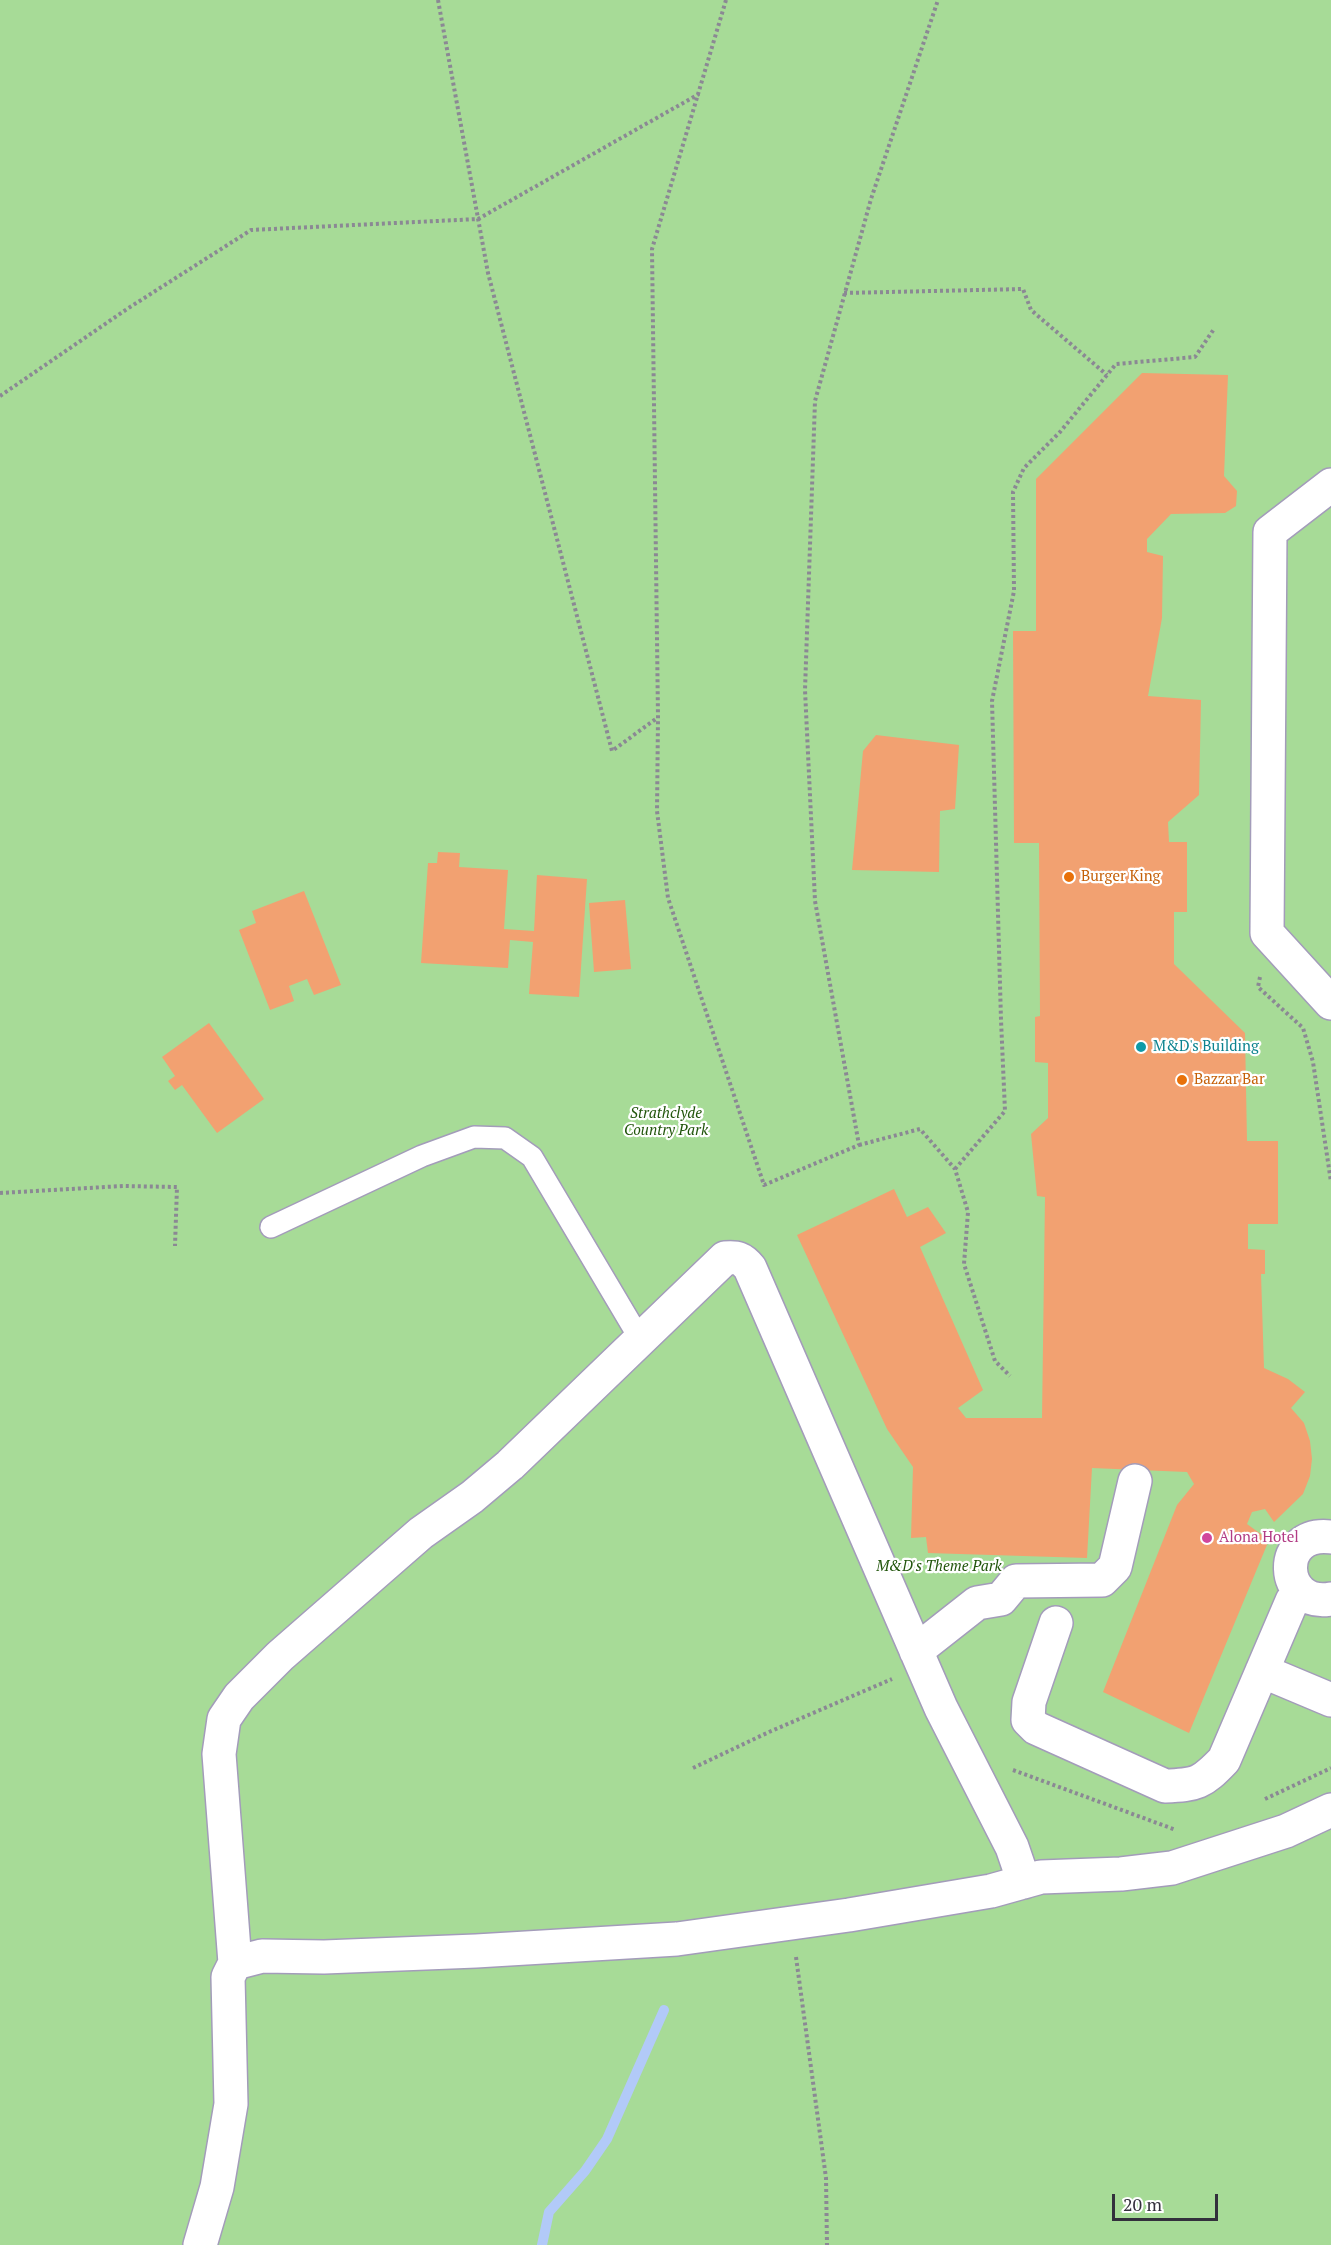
<!DOCTYPE html>
<style>
body{margin:0}
#map{position:relative;width:1331px;height:2245px;overflow:hidden;background:#f4f1fe;font-family:"PT Serif",serif}
canvas{display:block}
.scale{position:absolute;left:1112px;top:2194px;width:106px;height:27px;box-sizing:border-box;border:3px solid #33303c;border-top:0;padding-left:8px;font-size:18px;line-height:21px;white-space:nowrap;color:#33303c;-webkit-text-stroke:4px #fff;paint-order:stroke}
</style>
<div id="map">
<canvas width="1331" height="2245"></canvas>
<div class="scale">20 m</div>
</div>
<script>
const g = document.querySelector('canvas').getContext('2d');
g.lineJoin = 'round';
function fillPath(path, color) { g.fillStyle = color; g.fill(path, 'evenodd'); }
function strokePath(path, color, width, dash) { g.strokeStyle = color; g.lineWidth = width; g.lineCap = dash ? 'butt' : 'round'; g.setLineDash(dash || []); g.stroke(path); }
function write(font, color, halo, rows, align = 'center') {
  g.font = font + ' "PT Serif",serif'; g.lineWidth = 4.5; g.setLineDash([]); g.textBaseline = 'middle'; g.strokeStyle = halo; g.fillStyle = color; for (const [text, x, y, turn = 0] of rows) {
    g.save(); g.translate(x, y); g.rotate((+turn || 0) * Math.PI / 180); g.textAlign = isNaN(turn) ? turn : align; if (halo) g.strokeText(text, 0, 0); g.fillText(text, 0, 0); g.restore();
  }
}
fillPath(new Path2D(`
 M0 0H1331V2245H0Z`), '#a7db97');
strokePath(new Path2D(`
 M542 2245 549 2212 585 2171 607 2139 664 2010`), '#b2caf8', 10);
fillPath(new Path2D(`
 M1142 373 1228 375 1224 476 1237 491 1236 506 1225 513 1171 514 1147 539V552L1163 556 1162 618 1148 696 1201 700 1199 795 1168 822 1169 842H1187V912H1174V964L1245 1033 1247 1141H1278V1224H1248V1249L1265 1250V1274H1261L1264 1368 1288 1379 1305 1392 1291 1408 1304 1423 1310 1441 1312 1459 1310 1476 1303 1494 1274 1522 1265 1509 1252 1512 1247 1524 1269 1540 1189 1733 1103 1692 1177 1505 1194 1484 1187 1472 1092 1468 1087 1558 928 1553 926 1537 911 1538 913 1467 887 1429 797 1235 894 1189 907 1217 928 1207 946 1233 920 1247 983 1390 958 1408 966 1418H1042L1045 1197 1037 1196 1031 1134 1048 1118V1063L1035 1062V1017L1040 1016 1039 843H1014L1013 631H1036V479Z
 M876 735 959 745 955 809 940 811 939 872 852 870 863 751Z
 M438 852 460 853 459 867 508 870 504 929 534 931 537 875 587 879 579 997 529 994 533 942 510 940 508 968 421 963 428 863H437Z
 M304 891 341 985 314 995 307 979 289 986 294 1001 270 1010 239 930 256 923 252 911Z
 M625 900 631 969 594 972 589 903Z
 M209 1023 264 1099 217 1133 182 1085 175 1090 168 1081 175 1076 162 1057Z`), '#f2a171');
const lane = new Path2D(`
 M271 1227 422 1156 474 1137 505 1138 532 1157 640 1339`);
const street = new Path2D(`
 M1331 485 1270 532 1267 933 1331 1003
 M1331 1537C1275 1530 1279 1608 1331 1599
 M1056 1623 1029 1702 1028 1720 1036 1728 1165 1786C1197 1785 1202 1783 1224 1760L1292 1601 1301 1592
 M916 1651 977 1603 1001 1599 1016 1581 1102 1580 1115 1567 1135 1481
 M1262 1671 1331 1700
 M235 1963 219 1754 224 1719 239 1697 280 1656 421 1533 472 1497 510 1465 725 1258C737 1257 742 1258 750 1268L941 1708 1012 1847 1024 1882
 M200 2245 217 2187 231 2104 228 1977 235 1963 262 1956 324 1957 476 1951 677 1939 849 1915 991 1891 1041 1877 1121 1874 1172 1868 1286 1831 1331 1810`);
strokePath(lane, '#a39cba', 24);
strokePath(street, '#a39cba', 36);
strokePath(new Path2D(`
 M438 0 488 273 612 751 657 718
 M726 0 652 249 658 717 657 811 668 898 764 1185 859 1145 815 901 805 690 815 401 871 199 938 0
 M844 293 1023 289 1031 310 1107 375
 M0 396 127 309 251 230 478 219 699 94
 M1260 977 1258 987 1303 1028 1313 1062 1331 1182
 M859 1145 920 1129 955 1169 968 1212 964 1264 995 1361 1010 1376
 M955 1169 1005 1111 1001 1020 992 701 1014 591 1013 492 1024 468 1060 432 1116 364 1195 357 1214 329
 M0 1193 123 1186 177 1187 175 1246
 M693 1768 769 1732 892 1679
 M1013 1770 1176 1830
 M1265 1799 1331 1768
 M796 1957 826 2178 827 2245`), '#8b8894', 4, [3, 3]);
strokePath(lane, '#fff', 21);
strokePath(street, '#fff', 33);
for (const [x, y, r, color] of [
 [1069,877,6,"#e8710a"],
 [1141,1047,6,"#0f9aa8"],
 [1182,1080,6,"#e8710a"],
 [1207,1538,6,"#d1479c"]
]) { const dot = new Path2D(); dot.arc(x, y, r, 0, 2 * Math.PI); g.fillStyle = color; g.fill(dot); strokePath(dot, '#fff', 2); }
write('15px', '#c56008', '#fff', [
 ["Burger King",1081,877],
 ["Bazzar Bar",1194,1080]
], 'left');
write('15px', '#0d838f', '#fff', [
 ["M&D's Building",1153,1047]
], 'left');
write('italic 15px', '#21550b', '#fff', [
 ["Strathclyde",666,1114],
 ["Country Park",666,1131],
 ["M&D's Theme Park",939,1567]
]);
write('15px', '#b23c85', '#fff', [
 ["Alona Hotel",1219,1538]
], 'left');
</script>
